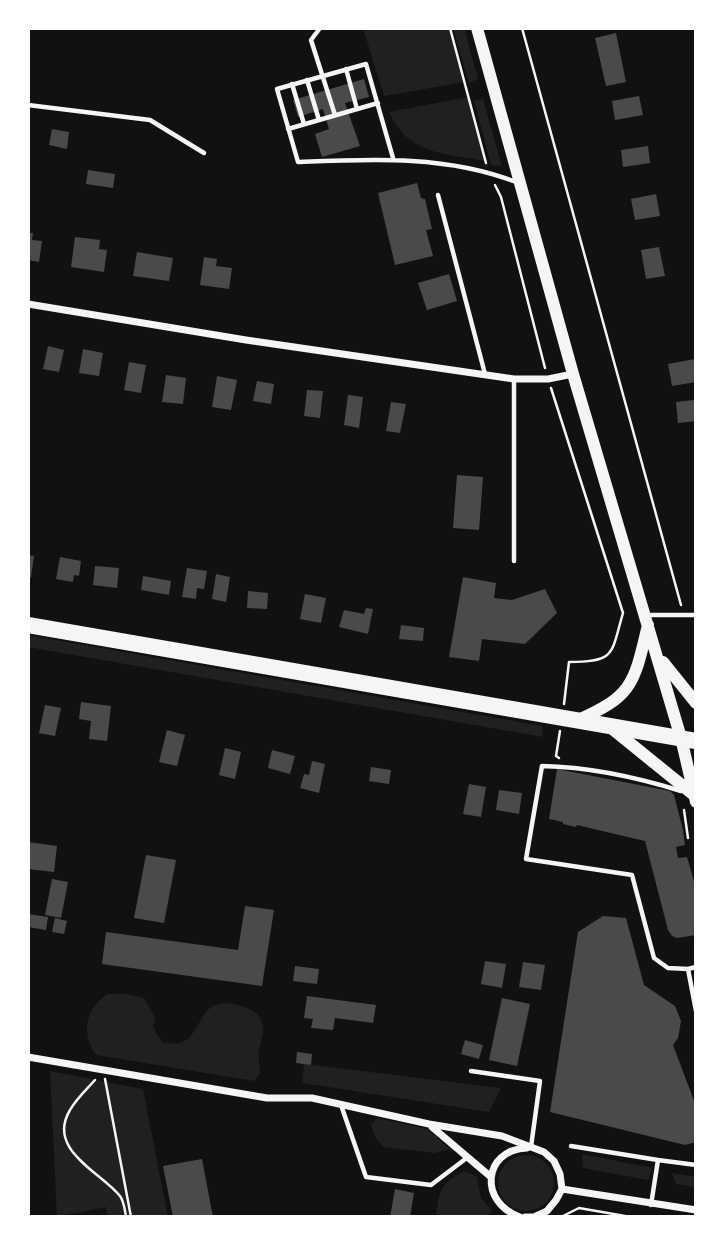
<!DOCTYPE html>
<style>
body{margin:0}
#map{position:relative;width:724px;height:1245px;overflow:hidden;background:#111;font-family:"Alegreya Sans",sans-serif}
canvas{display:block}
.frame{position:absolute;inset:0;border:30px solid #fff;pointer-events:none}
</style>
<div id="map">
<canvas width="724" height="1245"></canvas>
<div class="frame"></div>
</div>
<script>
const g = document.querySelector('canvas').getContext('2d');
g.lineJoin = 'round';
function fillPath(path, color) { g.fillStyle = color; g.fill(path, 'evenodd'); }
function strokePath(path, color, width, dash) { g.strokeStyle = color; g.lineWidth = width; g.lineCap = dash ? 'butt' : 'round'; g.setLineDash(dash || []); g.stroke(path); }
fillPath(new Path2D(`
 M363 28H449L465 82 384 96Z
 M453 28H464L478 79 469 83Z
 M469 97 486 161C445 154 407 154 389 112Z
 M483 99 502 166 491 165 474 100Z
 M28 635 542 726 543 737 28 647Z
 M107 994H125L144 998 155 1017 153 1027 162 1042C211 1055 186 987 244 1007 251 1009 258 1013 261 1020 266 1032 260 1040 259 1052 258 1059 260 1067 260 1074L254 1081 96 1055C81 1033 85 1010 107 994Z
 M304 1064 501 1088 489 1112 302 1083Z
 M50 1071 143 1089 168 1217H108L106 1207 57 1217Z
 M377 1118 427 1129 450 1149 434 1153 383 1147 375 1137 371 1125Z
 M582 1154 652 1168 648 1180 583 1168Z
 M498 1183a28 28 0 1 1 56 0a28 28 0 1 1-56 0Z
 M465 1171 477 1177 481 1198 492 1211 485 1217H436C440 1190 439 1184 465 1171Z
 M672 1173 696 1177V1187L676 1184Z`), '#202020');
fillPath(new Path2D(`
 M616 33 626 82 606 86 595 38Z
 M364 79 369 97 345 103 360 146 322 157 315 134 329 129 323 109 298 117 293 100Z
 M639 96 643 115 615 120 612 101Z
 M52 129 69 132 67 149 49 145Z
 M648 146 650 163 623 167 621 150Z
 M88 170 115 174 113 188 86 184Z
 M417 183 421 198 425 199 432 229 426 230 433 256 395 265 378 193Z
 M656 194 660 216 635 220 631 199Z
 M28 233H33L32 240 42 241 39 262 28 260Z
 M75 237 100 240 99 249 107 250 104 272 71 267Z
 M659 247 665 276 646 279 641 250Z
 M137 252 173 258 169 281 133 276Z
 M204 257 217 259 216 266 232 268 229 289 200 285Z
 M449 274 457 301 427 310 418 283Z
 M48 346 64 350 59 372 43 369Z
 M83 349 103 353 99 376 79 373Z
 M695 359 696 382 672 386 668 364Z
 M129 362 146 365 141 393 124 390Z
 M166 375 186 378 183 404 162 402Z
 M217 376 237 380 231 410 212 407Z
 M257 381 274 384 271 404 253 401Z
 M307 390 323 391 320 418 304 416Z
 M348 395 363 397 359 428 344 425Z
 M694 400 696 421 678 423 676 402Z
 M391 402 406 404 400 433 386 431Z
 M457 475 483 477 479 530 453 528Z
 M28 555 34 556 31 578H28Z
 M60 557 81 561 79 576 74 575 73 582 56 579Z
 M95 566 119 568 117 588 93 585Z
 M187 568 207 571 204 589 197 588 196 599 182 597Z
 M216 574 230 577 226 602 212 599Z
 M143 576 171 581 169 595 141 590Z
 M463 577 496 583 494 598 512 600 545 589 557 613 525 644 482 639 479 661 449 657Z
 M248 591 268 593 267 609 247 608Z
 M305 594 326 598 321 623 300 619Z
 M366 608 373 609 368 634 339 627 344 610 364 614Z
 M401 625 424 628 423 641 399 639Z
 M81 702 111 706 107 741 89 739 91 721 79 719Z
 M45 705 61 708 55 736 39 733Z
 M167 730 185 735 177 766 159 762Z
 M225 748 241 752 235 779 219 775Z
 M272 750 295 756 290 774 268 768Z
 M312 761 325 764 319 793 300 788 304 774 309 775Z
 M371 767 391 770 389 784 369 781Z
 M557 769 670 791 674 795 683 830 685 845 676 847 678 858 687 857 696 888V935L677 938 672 936 668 930 645 841 577 825 576 827 563 824V822L549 819Z
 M469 784 486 787 481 817 463 814Z
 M499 790 522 793 519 814 496 810Z
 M28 842 57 846 54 872 28 869Z
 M146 855 176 860 164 923 134 918Z
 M52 879 68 882 61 918 45 915Z
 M245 906 274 910 262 986 102 964 106 932 238 950Z
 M28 914 48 917 46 930 28 927Z
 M603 916 626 918 644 985 675 1006 681 1021 678 1038 673 1045 696 1106V1142L685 1145 550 1112 578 932Z
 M55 918 67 921 64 934 52 932Z
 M485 961 506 964 502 988 481 984Z
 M523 962 545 965 541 990 519 987Z
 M295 966 319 969 317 984 293 981Z
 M307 996 376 1005 373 1023 335 1018 333 1030 311 1028 313 1019 304 1018Z
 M502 998 530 1004 517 1066 489 1060Z
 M465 1040 483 1045 479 1059 461 1054Z
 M297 1052 312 1054 311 1065 296 1063Z
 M202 1159 213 1217H173L163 1166Z
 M395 1189 414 1193 410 1217H390Z`), '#4a4a4a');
strokePath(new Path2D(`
 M450 28 486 163
 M522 28 681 605
 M495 185 501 197 545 368
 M551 388 623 613C611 654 616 662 569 662L564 704
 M559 758 556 756 560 731
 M684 810 688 838
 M105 1079 131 1217
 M95 1080C86 1090 76 1099 70 1110 46 1150 101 1172 120 1196 124 1201 125 1211 126 1217
 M561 1217 579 1208 631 1217`), '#f5f5f5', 2.5);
strokePath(new Path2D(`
 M320 28 311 40 335 115
 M346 69 357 109
 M307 80 319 120
 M292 84 304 124
 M28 105 150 120 204 153
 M288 129 378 103
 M393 158 366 64 277 89 298 162C371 159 447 155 516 182
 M438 195 485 374
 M514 561V379
 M648 615H696
 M681 791C636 777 590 767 542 766L526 859 632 875 654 958 668 968 688 969
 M696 967 688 969 696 1011
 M471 1071 540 1081 531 1147
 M341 1105 366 1177 431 1185 468 1157
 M571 1146 658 1160
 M651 1205 658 1160 696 1165`), '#f5f5f5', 4.5);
strokePath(new Path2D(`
 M28 304 246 340 514 379H548L573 374
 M28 1057 267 1098H312L429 1124 502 1136 544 1152 554 1161 560 1174 562 1189 556 1200 547 1211 534 1217H525
 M432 1127 491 1177
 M562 1189 696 1210
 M520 1217C479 1203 482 1150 527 1148`), '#f5f5f5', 7);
strokePath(new Path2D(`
 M477 28 573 374 681 738 696 802
 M663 662 696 703
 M576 721C633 696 634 684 648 625
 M610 727 694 795`), '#f5f5f5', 12);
strokePath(new Path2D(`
 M28 625 696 741`), '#f5f5f5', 16);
</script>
